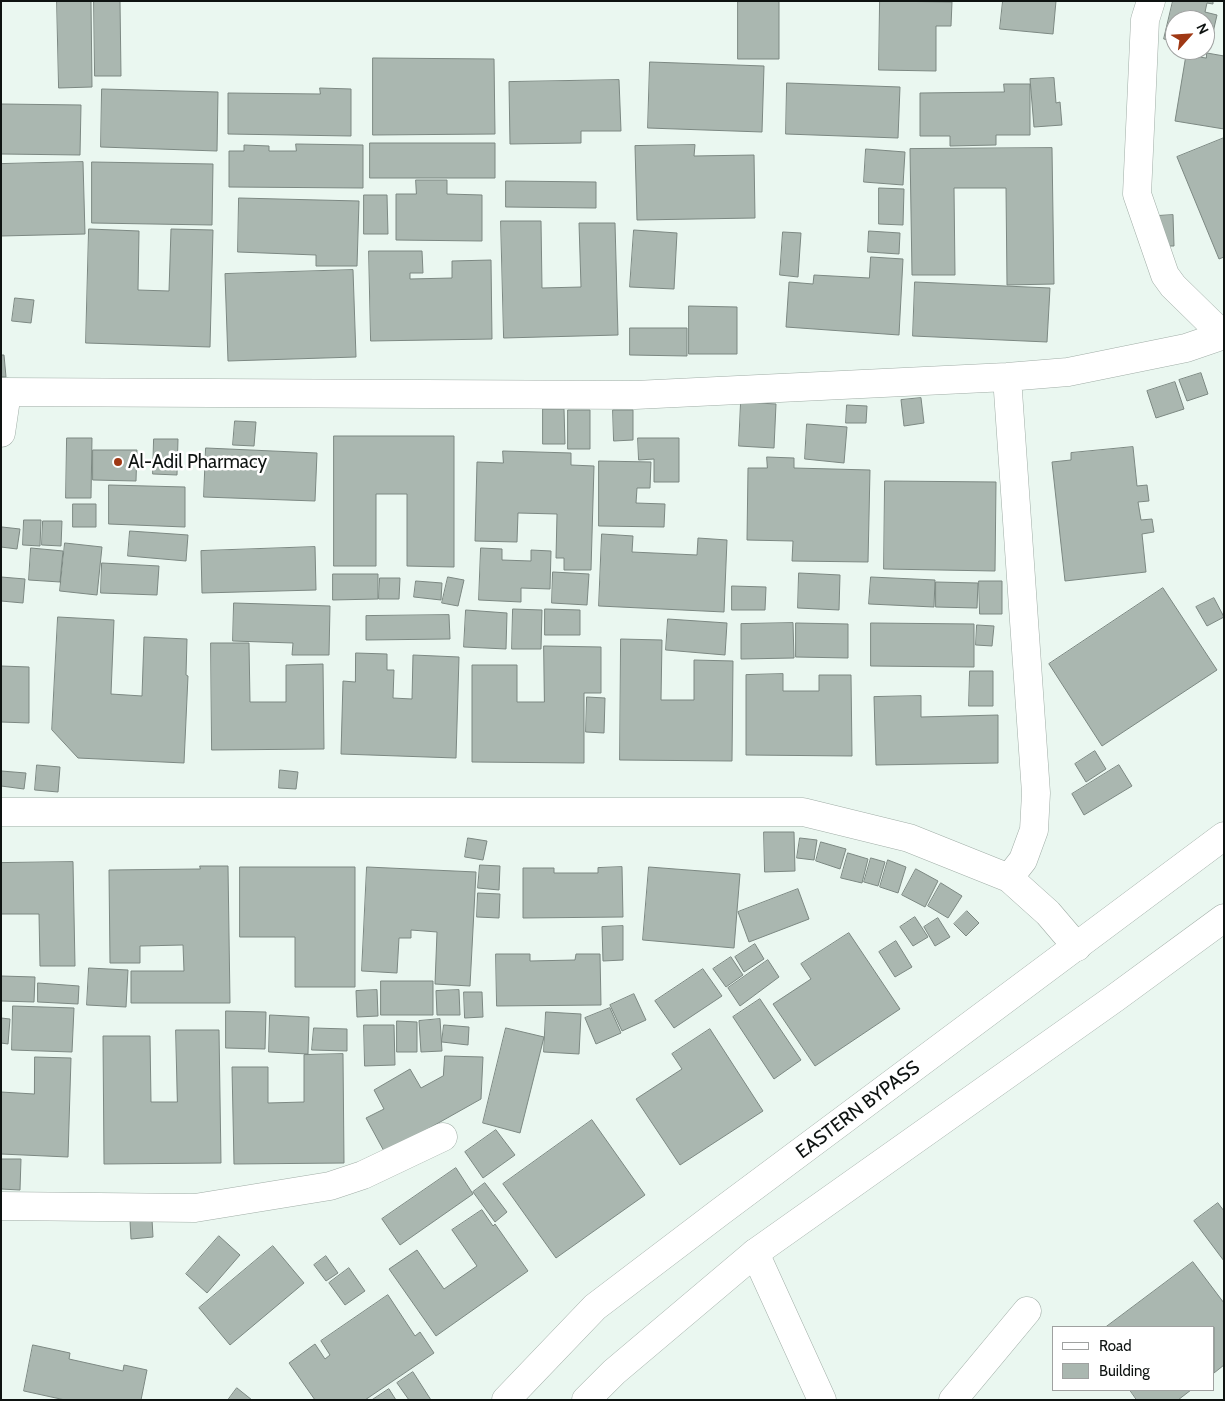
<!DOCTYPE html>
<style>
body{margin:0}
#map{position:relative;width:1225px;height:1401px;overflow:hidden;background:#eaf7f0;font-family:Cabin,sans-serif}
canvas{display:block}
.frame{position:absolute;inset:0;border:2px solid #0e1311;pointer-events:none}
.legend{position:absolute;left:1052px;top:1326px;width:162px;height:65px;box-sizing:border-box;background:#fff;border:1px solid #9fa1a0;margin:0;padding:6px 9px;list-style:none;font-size:15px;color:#0e1311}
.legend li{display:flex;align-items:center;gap:10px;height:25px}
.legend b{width:25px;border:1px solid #9fa1a0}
.north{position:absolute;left:1165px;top:10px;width:50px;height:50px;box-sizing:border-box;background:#fff;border:1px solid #9fa1a0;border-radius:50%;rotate:64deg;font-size:14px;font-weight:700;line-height:20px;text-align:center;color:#0e1311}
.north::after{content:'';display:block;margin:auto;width:18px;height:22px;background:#9f3814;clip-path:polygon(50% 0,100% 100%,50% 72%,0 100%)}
</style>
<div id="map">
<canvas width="1225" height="1401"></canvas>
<div class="frame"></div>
<ul class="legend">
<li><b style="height:6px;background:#fff"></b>Road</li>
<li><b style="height:14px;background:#aab7b0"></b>Building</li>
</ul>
<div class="north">N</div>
</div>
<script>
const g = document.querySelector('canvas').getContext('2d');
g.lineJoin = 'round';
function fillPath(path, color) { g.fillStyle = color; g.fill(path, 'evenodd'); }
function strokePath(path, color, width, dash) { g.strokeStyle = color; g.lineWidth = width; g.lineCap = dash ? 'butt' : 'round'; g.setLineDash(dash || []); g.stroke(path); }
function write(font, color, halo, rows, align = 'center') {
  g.font = font + ' Cabin,sans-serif'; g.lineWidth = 5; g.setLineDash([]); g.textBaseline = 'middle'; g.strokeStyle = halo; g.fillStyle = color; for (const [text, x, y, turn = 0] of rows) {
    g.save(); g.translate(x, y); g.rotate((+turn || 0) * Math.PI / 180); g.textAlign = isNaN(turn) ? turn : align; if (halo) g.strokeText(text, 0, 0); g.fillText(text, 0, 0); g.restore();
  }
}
const building = new Path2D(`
 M57 1H91L92 87 59 88Z
 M94 1H120L121 76H95Z
 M738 1H779V59H738Z
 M880 1 952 2 951 26H936V71L879 70Z
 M1003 1H1056L1053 34 1000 29Z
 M1173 1H1213V4L1207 3 1205 12 1217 15 1209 50 1205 49V20H1175V42L1164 39Z
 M1207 53 1224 56V129L1175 121 1186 55 1206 58Z
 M373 58 494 59 495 134 373 135Z
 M650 62 764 66 762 132 648 128Z
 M1054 78 1056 103 1060 102 1062 125 1034 127 1030 79Z
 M619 80 621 131H581V143L510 144 509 82Z
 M787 83 900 87 898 138 786 134Z
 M1004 84H1030V135H996V145L950 146V136H920V93L1004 92Z
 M320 88 351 89V136L228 134V93L320 94Z
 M102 89 218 92 217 151 101 147Z
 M1 104 81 105 80 155 1 154Z
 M1224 138V257L1219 259 1177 157Z
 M370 143H495V178H370Z
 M296 144 363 145V188L229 187V151H244V145L269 146V151H296Z
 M695 145 694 156 754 155 755 218 637 220 635 146Z
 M1052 148 1054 284 1007 285 1006 188H954L955 275H912L910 149Z
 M866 149 905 152 903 185 864 182Z
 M83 162 85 234 1 236V164Z
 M92 162 213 164 212 225 92 223Z
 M416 180H447V194L482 195V241L396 240V194H416Z
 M506 181 596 182V208L506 207Z
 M879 188 904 189 903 225 879 224Z
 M364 195H387L388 234H364Z
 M239 198 359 201 357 266H316V255L238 252Z
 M1173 215 1174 246H1158L1157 216Z
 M501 221H541L542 288 581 287 579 223H615L618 335 504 338Z
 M89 229 139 231 138 290 169 291 171 229 213 230 210 347 86 343Z
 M634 230 677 233 674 289 630 287Z
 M869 231 900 233 899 254 868 252Z
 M783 232 801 233 798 277 780 275Z
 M369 251H422L423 273H410V279L452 278V261L491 260 492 339 371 341Z
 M871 257 903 259 899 335 786 327 789 282 813 284 814 275 869 278Z
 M353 270 356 357 228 361 225 274Z
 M915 282 1050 288 1047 342 913 336Z
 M15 298 34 300 31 323 12 321Z
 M689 306 737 307V354H689Z
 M630 328H687V356L630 355Z
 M1 355H4L6 377H1Z
 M1201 373 1208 394 1187 401 1179 380Z
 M1175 382 1184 409 1156 418 1147 391Z
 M921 398 924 423 904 426 901 400Z
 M741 402 776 404 774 448 739 446Z
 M847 405 867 406 866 423H846Z
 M543 409H564L565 444H543Z
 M568 410H590V449H568Z
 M613 410H633V440L614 441Z
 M235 421 256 422 254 446 233 445Z
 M807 424 847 427 844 463 805 459Z
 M334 436H454V567L407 566V494H376V566H334Z
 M67 438H92L91 498H66Z
 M638 438H679V482H654V459L639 460Z
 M154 439H178L177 475 153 474Z
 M1133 447 1137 486 1147 485 1149 501 1138 502 1141 520 1152 519 1154 532 1142 534 1146 572 1065 581 1052 462 1071 460V453Z
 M206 448 317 453 315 501 204 497Z
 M93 450H137L136 481 93 480Z
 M503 451 571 453V465L594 466 591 570H564V558H556L557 514 518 513 517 542 475 541 477 462 503 463Z
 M767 457 794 458V468L870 470 868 562 792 561 793 541 747 540 748 468H767Z
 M599 461 651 462 650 488H637L636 503 665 504 664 527 599 526Z
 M885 481 996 482 995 571 884 569Z
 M109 485 185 487V527L109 524Z
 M73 504H96V527H73Z
 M24 520H41L40 546 23 545Z
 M43 521H62L61 546 42 545Z
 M2 527 20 529 17 549 1 547Z
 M130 531 188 535 186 561 128 556Z
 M602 534 633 536 632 552 697 555 698 538 727 540 724 612 599 606Z
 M65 543 102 547 97 595 60 591Z
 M315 547 316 590 202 593 201 551Z
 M31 548 63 551 60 582 29 580Z
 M481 548 502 549V560L531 561V550L551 551 550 589 521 588V602L479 600Z
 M102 563 159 566 157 595 101 593Z
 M553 572 589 574 587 605 552 603Z
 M799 573 840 575 839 610 798 608Z
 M333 574H378V599L333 600Z
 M1 577 25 579 23 603 1 601Z
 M448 577 464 580 458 606 442 603Z
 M871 577 935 580 934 607 869 604Z
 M380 578H400L399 599H379Z
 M416 581 442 583 441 600 414 597Z
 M979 581H1002V614H980Z
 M936 582 978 583 977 608 936 607Z
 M732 586 766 587 765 610H732Z
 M1163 588 1217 670 1102 746 1049 664Z
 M1214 598 1224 617 1207 626 1196 607Z
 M234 603 330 606 329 655H292L293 643 233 641Z
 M513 609 542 610 541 649H512Z
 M545 609 580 610V635H545Z
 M466 610 507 613 506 649 464 647Z
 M449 615 450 639 366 640V616Z
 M58 617 114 620 111 694 142 696 144 637 187 639 186 675 188 676 184 763 78 758 52 730Z
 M668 619 727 623 725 655 666 650Z
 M793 623 794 658 741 659V624Z
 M796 623 848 624V658L796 657Z
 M871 623 974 624V667L871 666Z
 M977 625 994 626 992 646 976 645Z
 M621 639 662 640 661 700H694V660L733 661 732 761 620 760Z
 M211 643H249L250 702H286V665L323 664 324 749 212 750Z
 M544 646 601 647V693H584V763L472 762V665H517V702H544Z
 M356 653 387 654V670H394L393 698 412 699 413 655 459 657 456 758 341 754 343 681 355 682Z
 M1 666 29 667V723L1 722Z
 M970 671H993V706H969Z
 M783 674V691H819V675H851L852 756 746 755V675Z
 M921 696V717L998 715V763L876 765 874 697Z
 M587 697 605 698 604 733 586 732Z
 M1095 751 1106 769 1086 782 1075 764Z
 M37 765 60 767 58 792 35 790Z
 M1119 765 1132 786 1084 815 1072 794Z
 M280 770 298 772 296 789 279 788Z
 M1 771 26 773 24 789 1 786Z
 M764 832H794L795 871 765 872Z
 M468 838 487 841 483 860 465 857Z
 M800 838 817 840 814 860 797 858Z
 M821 842 846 849 840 869 816 861Z
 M848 853 868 859 862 883 841 878Z
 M871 858 885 862 878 886 864 882Z
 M888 860 906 867 898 893 880 887Z
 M73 862 75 966H40L39 914H1V863Z
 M480 865 500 866 499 890 478 888Z
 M200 866H228L230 1003H131V971H184L183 945 140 946V963H110L109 870 200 869Z
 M240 867H355V987H295V937H240Z
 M367 867 476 872 470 986 435 984 437 932 411 930V938H399L397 973 362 971Z
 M622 867 623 917 523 918V868H554V873H598V868Z
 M649 867 740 874 734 948 643 940Z
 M916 869 938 881 925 907 902 895Z
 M941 883 962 896 948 918 928 906Z
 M798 889 809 919 749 942 738 912Z
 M478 893 500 894 499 918 477 917Z
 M967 911 979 923 966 936 954 924Z
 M915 917 928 937 913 946 900 927Z
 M938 918 950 937 935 946 924 927Z
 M623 926V960L603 961 602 927Z
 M849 933 900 1009 815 1066 773 1004 811 979 801 964Z
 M896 941 912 967 895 977 879 952Z
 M755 944 764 959 744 972 735 957Z
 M496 954H530V961L575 960 576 954H600L601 1005 497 1006Z
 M731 957 743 975 726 987 713 969Z
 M768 960 779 977 740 1006 728 988Z
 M89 968 128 970 126 1007 87 1005Z
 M703 969 722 996 674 1028 655 1001Z
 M1 976 35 977 34 1002 1 1001Z
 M381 981H433V1015H381Z
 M38 983 79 986 78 1004 38 1002Z
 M377 990 378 1016 357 1017 356 991Z
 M459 990 460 1015H437L436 991Z
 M464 992H482L483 1017 465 1018Z
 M634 994 646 1020 622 1031 610 1005Z
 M760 999 801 1060 774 1079 733 1017Z
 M13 1006 74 1008 72 1052 12 1050Z
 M610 1008 621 1033 596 1044 585 1018Z
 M226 1011 266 1012 265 1049 226 1048Z
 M546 1012 581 1014 579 1054 544 1052Z
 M270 1015 309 1017 308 1054 269 1052Z
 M1 1018 10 1019 8 1044 1 1043Z
 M440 1019 442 1051 421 1052 419 1021Z
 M397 1021 417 1022V1052H397Z
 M364 1025H394L395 1065 365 1066Z
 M444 1025 469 1027 468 1045 442 1042Z
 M314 1028 347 1029V1051L312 1050Z
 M506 1028 544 1037 520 1133 483 1123Z
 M710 1029 763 1111 680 1165 636 1099 682 1069 672 1054Z
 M176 1030H219L221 1163 104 1164 103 1036H150L151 1102H177Z
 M343 1054 344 1163 234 1164 232 1067H268V1103L304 1102V1055Z
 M445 1056 483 1057 481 1099 385 1153 366 1118 384 1109 374 1090 410 1069 421 1088 443 1076Z
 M35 1057 71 1058 68 1157 1 1154V1092L34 1094Z
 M592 1120 645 1195 556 1258 503 1184Z
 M496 1130 515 1155 483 1178 465 1152Z
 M1 1159H21L20 1190 1 1189Z
 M456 1168 473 1194 400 1245 382 1219Z
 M485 1183 507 1212 495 1222 473 1192Z
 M1218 1203 1224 1211V1261L1194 1221Z
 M482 1210 493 1226 495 1224 528 1271 436 1336 389 1269 417 1250 444 1289 477 1266 452 1230Z
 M152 1219 153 1237 131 1239 130 1220Z
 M219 1236 240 1255 207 1293 186 1274Z
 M273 1246 304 1283 230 1345 199 1308Z
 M326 1256 338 1273 326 1281 314 1265Z
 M1193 1262 1224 1303V1365L1214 1373V1327H1106Z
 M349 1268 365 1291 345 1305 329 1283Z
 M388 1295 415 1336 420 1332 434 1353 365 1400H315L289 1363 315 1344 325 1359 330 1355 321 1341Z
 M33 1345 70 1353 69 1359 123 1371 124 1365 147 1370 141 1400H65L24 1391Z
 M413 1372 431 1400H409L397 1383Z
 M237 1388 252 1400H228Z
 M389 1389 396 1400H372Z
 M1130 1390H1191L1178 1400H1137Z`);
fillPath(building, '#aab7b0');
strokePath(building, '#7c8882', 1);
const minor = new Path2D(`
 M1151 1 1145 20 1137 194 1165 275 1173 286 1223 335
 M1007 377 1036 793 1034 830 1023 860 1009 878
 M1 392 635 395 1007 377 1068 372 1186 348 1224 335
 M1 433 7 392
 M1 812H803L909 838 1009 878 1048 913 1077 947
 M1 1206 195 1208 330 1186 363 1175 443 1137
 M755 1253 822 1400
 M953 1400 1027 1311`);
const highway = new Path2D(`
 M506 1400 595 1307 720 1212 1224 836
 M586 1400 614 1372 755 1253 1115 998 1224 918`);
strokePath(minor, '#a0ada6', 29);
strokePath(highway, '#a0ada6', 29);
strokePath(minor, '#fff', 28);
strokePath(highway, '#fff', 28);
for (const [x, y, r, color] of [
 [118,462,5,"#9f3814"]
]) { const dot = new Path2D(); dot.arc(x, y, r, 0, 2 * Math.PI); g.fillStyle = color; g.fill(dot); strokePath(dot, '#fff', 2); }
write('19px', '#0e1311', '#fff', [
 ["Al-Adil Pharmacy",128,462]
], 'left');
write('19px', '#0e1311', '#fff', [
 ["EASTERN BYPASS",858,1110,-37]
]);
</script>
